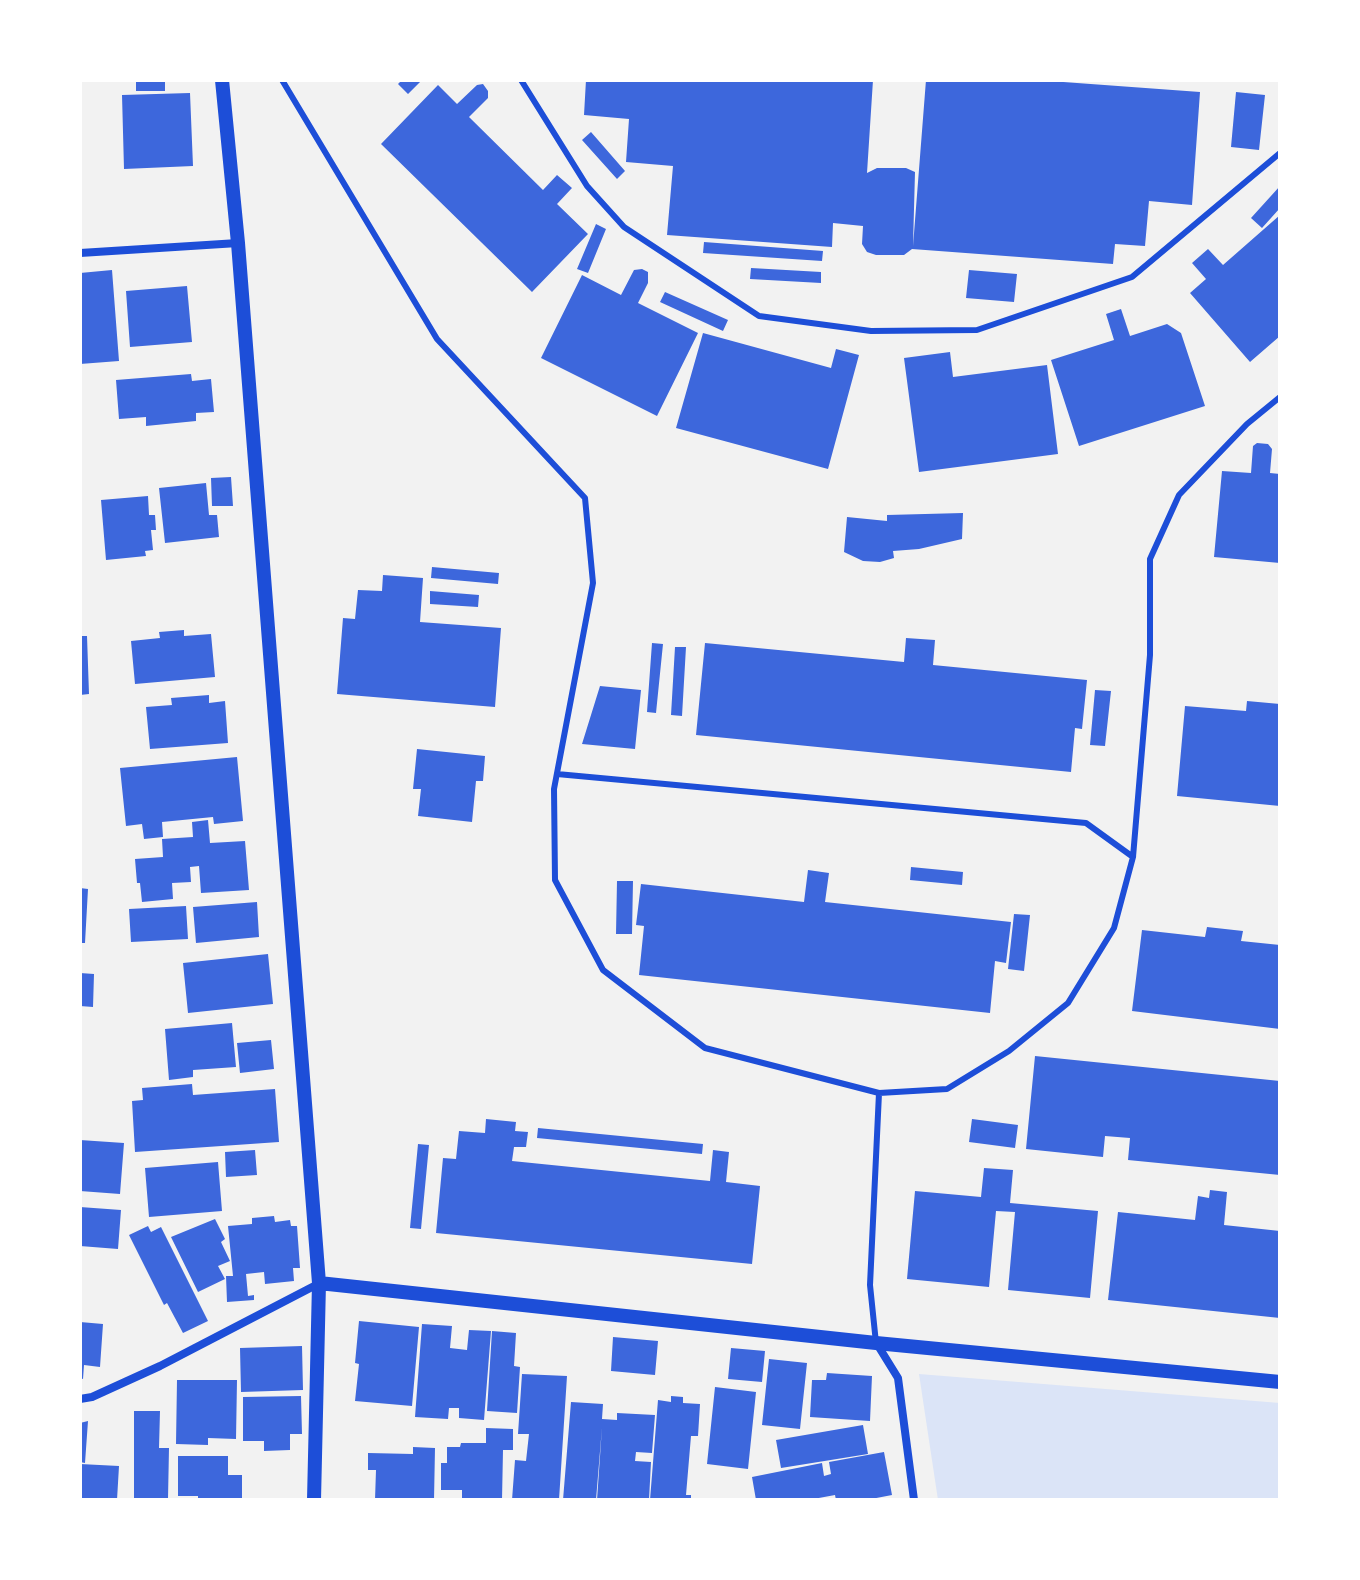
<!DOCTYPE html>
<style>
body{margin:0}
#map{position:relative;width:1360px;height:1580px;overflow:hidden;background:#f2f2f2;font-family:Raleway,sans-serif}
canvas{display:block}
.frame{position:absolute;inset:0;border:82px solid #fff;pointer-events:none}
</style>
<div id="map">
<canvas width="1360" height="1580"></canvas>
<div class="frame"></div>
</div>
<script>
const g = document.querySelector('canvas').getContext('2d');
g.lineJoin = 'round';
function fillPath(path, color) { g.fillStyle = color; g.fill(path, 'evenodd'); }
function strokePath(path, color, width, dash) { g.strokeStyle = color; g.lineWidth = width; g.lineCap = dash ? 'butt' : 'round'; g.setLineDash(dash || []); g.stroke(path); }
fillPath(new Path2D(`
 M919 1374 1280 1403V1500H938Z`), '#dbe4f7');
fillPath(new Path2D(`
 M136 80H165V91H136Z
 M402 80H422L408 94 398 84Z
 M586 80H873L867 173 877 168H906L915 172 913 246 926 80H1036L1200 92 1192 205 1149 201 1145 246 1115 244 1113 264 912 249 904 255H876L867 252 862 244 863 226 833 223 832 247 667 235 673 166 626 162 629 119 584 115Z
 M483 84 488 91V98L469 117 543 190 557 175 572 188 557 204 588 234 532 292 381 144 438 85 457 104 477 85Z
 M1236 92 1265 95 1259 150 1231 147Z
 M190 93 193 166 124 169 122 95Z
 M591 132 625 171 617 179 582 140Z
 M1280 186V208L1262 228 1251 218Z
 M1280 215V336L1250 362 1190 293 1206 279 1192 263 1208 249 1223 265Z
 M596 224 606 229 588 273 577 269Z
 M704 242 823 251 822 261 703 253Z
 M751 268 821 272V283L750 279Z
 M642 269 648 272V283L638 303 698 333 657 416 541 358 582 275 621 295 634 270Z
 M112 270 119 361 80 364V273Z
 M969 270 1017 274 1014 302 966 298Z
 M187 286 192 342 130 347 126 291Z
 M665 292 728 320 723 331 660 302Z
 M1121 309 1130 336 1167 324 1181 333 1205 406 1079 446 1051 360 1114 340 1106 314Z
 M703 333 831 368 836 349 859 355 828 469 676 428Z
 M950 352 953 377 1047 365 1058 454 919 472 904 358Z
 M191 374 192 381 211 379 214 412 196 413V421L146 426V417L119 419 116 380Z
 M1257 443 1268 444 1272 449 1270 473 1280 474V563L1214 557 1222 471 1251 473 1253 446Z
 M231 477 233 506H212L211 478Z
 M206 483 209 515H217L219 537 165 543 159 488Z
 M148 496 149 515H155L156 530H151L153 550 145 551 146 556 106 560 101 500Z
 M963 513 962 539 919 549 893 551 894 558 880 562 863 561 844 552 847 517 887 521V515Z
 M432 567 499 573 498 584 431 578Z
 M383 575 423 578 420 622 501 628 495 707 337 694 343 618 355 619 358 590 382 591Z
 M430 591 479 595 478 607 430 604Z
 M184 630V636L211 634 215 677 135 684 131 641 160 638 159 632Z
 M80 636H87L89 694 80 695Z
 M906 638 935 640 933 665 1087 680 1082 729 1075 728 1071 772 696 735 705 643 904 662Z
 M652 643 663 644 656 713 647 712Z
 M675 647H686L682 716 671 715Z
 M600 686 641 690 635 749 582 744Z
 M1095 690 1111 691 1105 746 1090 745Z
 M209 695V703L225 701 228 743 150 749 146 707 172 705 171 698Z
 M1247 701 1280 704V806L1177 796 1185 706 1246 711Z
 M417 749 485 756 483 781H476L472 822 418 816 421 789H413Z
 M237 757 243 821 214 824 213 817 162 822 163 837 144 839 142 824 126 826 120 768Z
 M208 820 210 843 245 841 249 890 201 893 199 866 190 867 191 882 172 883 173 899 142 902 140 883H137L135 859 163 857 162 839 193 837 192 822Z
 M911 867 963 872 962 885 910 880Z
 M808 870 829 873 825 902 1011 922 1006 963 995 961 990 1013 639 975 644 926 636 925 641 884 804 902Z
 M617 881H633L632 934H616Z
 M80 888 88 889 85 943H80Z
 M257 902 259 937 196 943 193 907Z
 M186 906 188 939 131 942 129 909Z
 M1014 914 1030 915 1024 971 1008 969Z
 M1207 927 1243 931 1241 941 1280 945V1029L1132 1011 1142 930 1205 937Z
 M268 954 273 1004 188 1013 183 963Z
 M80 973 94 974 93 1007 80 1006Z
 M232 1023 236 1067 193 1070V1077L169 1080 165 1029Z
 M271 1040 274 1069 240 1073 237 1043Z
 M1035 1056 1280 1081V1175L1128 1160 1130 1138 1105 1136 1103 1157 1026 1149Z
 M192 1084 193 1095 275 1089 279 1142 135 1152 132 1101 143 1100 142 1088Z
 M486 1119 516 1122 515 1131 528 1132 526 1147H514L512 1161 710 1181 713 1150 729 1152 726 1182 760 1186 752 1264 436 1233 443 1158 456 1159 459 1131 485 1133Z
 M972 1119 1018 1125 1015 1148 969 1142Z
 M538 1128 703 1144 702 1154 537 1138Z
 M80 1140 124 1143 120 1194 80 1191Z
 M418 1144 429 1145 421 1229 410 1228Z
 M255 1150 257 1175 226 1177 225 1152Z
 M218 1162 222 1211 149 1217 145 1168Z
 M984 1168 1013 1170 1010 1203 1098 1211 1090 1298 1008 1290 1015 1212 996 1211 989 1287 907 1279 915 1191 981 1197Z
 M1210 1190 1227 1192 1224 1225 1280 1231V1318L1108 1300 1118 1212 1195 1220 1198 1196 1209 1198Z
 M80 1207 121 1210 118 1249 80 1246Z
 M274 1216 275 1222 290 1220 291 1226H297L300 1268H293L294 1281 265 1284 264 1272 246 1274 248 1296 254 1295V1300L227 1302 226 1276H233L228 1226 252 1224V1218Z
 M215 1219 225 1239 221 1242 230 1261 218 1266 225 1279 198 1292 171 1237Z
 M148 1226 151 1232 161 1227 208 1321 183 1333 167 1303 164 1305 129 1235Z
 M359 1321 419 1327 412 1406 355 1401 359 1364 355 1363Z
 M80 1322 103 1324 100 1367 84 1365 83 1379 80 1378Z
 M422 1324 452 1326 450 1348 467 1350 469 1330 491 1331 484 1420 459 1418V1408H449L448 1419 415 1417Z
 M492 1331 516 1333 514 1366 520 1367 517 1413 487 1411Z
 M613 1337 658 1341 655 1375 611 1371Z
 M302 1346 303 1390 241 1392 240 1348Z
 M731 1348 765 1351 762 1382 728 1379Z
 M769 1359 807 1363 800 1429 762 1425Z
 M827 1373 872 1376 870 1421 810 1417 812 1380H826Z
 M522 1374 567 1376 559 1500H512L515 1460 526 1461 529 1434H518Z
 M177 1380H237L236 1439 208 1438V1445L176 1444Z
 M715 1387 756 1392 748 1469 707 1464Z
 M301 1396 302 1434H290V1450L264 1451V1441H243V1397Z
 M671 1396 683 1397V1403L700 1404 698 1436H691L686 1495H691V1500H650L658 1400 671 1402Z
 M571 1402 603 1404 602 1419 617 1420V1413L655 1415 652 1453 636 1452 635 1461 651 1462 649 1500H597L602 1427 596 1500H563Z
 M134 1411H160L159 1448H169L168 1499 134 1498Z
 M88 1421 85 1463 80 1462V1423Z
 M863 1425 868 1454 781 1468 776 1440Z
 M486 1428 513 1429V1450H503L502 1500H462V1490H441V1463H447V1447H460L461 1443H486Z
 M413 1447 435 1448 434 1500H375L376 1470H368V1453L413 1454Z
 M884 1452 892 1495 866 1500H836L835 1495 808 1500H756L752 1477 822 1463 824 1476 831 1474 829 1462Z
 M178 1456H228V1475H242V1500H198V1496H178Z
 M80 1464 119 1466 117 1500H80Z`), '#3d67dc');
strokePath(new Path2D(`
 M282 80 437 339 585 498 593 583 554 789 555 880 603 970 705 1048 879 1093
 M521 80 587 186 624 227 759 316 871 331 977 330 1132 277 1280 153
 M557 774 1086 823 1133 857
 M876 1343 870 1285 879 1093 947 1089 1009 1051 1068 1003 1114 928 1133 857 1150 655V559L1179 495 1247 424 1280 397`), '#1d4ed8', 6);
strokePath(new Path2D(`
 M80 253 238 243
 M877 1344 898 1378 914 1500
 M80 1399 92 1397 160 1366 318 1284`), '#1d4ed8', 8);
strokePath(new Path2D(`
 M222 80 238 243 319 1283 314 1500
 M319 1283 876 1343 1280 1382`), '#1d4ed8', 14);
</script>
